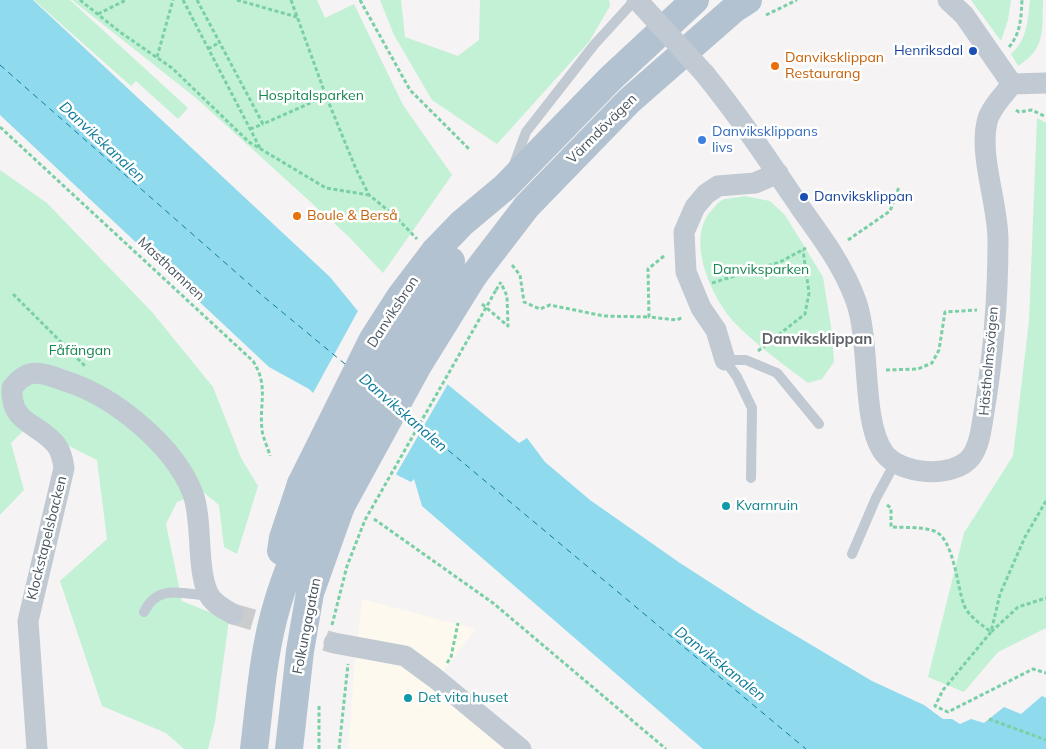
<!DOCTYPE html>
<meta charset="utf-8">
<style>
body{margin:0}
canvas{display:block;background:#f5f3f3}
</style>
<canvas width="1046" height="749"></canvas>
<script>
const g = document.querySelector('canvas').getContext('2d');
g.lineJoin = 'round';
function fillPath(path, color) { g.fillStyle = color; g.fill(path, 'evenodd'); }
function strokePath(path, color, width, dash) { g.strokeStyle = color; g.lineWidth = width; g.lineCap = dash ? 'butt' : 'round'; g.setLineDash(dash || []); g.stroke(path); }
function write(font, color, halo, rows, align = 'center') {
  g.font = font + ' Mulish,sans-serif'; g.lineWidth = 5; g.setLineDash([]); g.textBaseline = 'middle'; g.strokeStyle = halo; g.fillStyle = color; for (const [text, x, y, turn = 0] of rows) {
    g.save(); g.translate(x, y); g.rotate((+turn || 0) * Math.PI / 180); g.textAlign = isNaN(turn) ? turn : align; if (halo) g.strokeText(text, 0, 0); g.fillText(text, 0, 0); g.restore();
  }
}
fillPath(new Path2D(`
 M362 599 475 629 439 678 523 749H348L355 660Z`), '#fdf9ef');
fillPath(new Path2D(`
 M34 0H70L188 108 178 119 136 81 131 86Z
 M72 0H317L325 18 354 4 403 105 452 175 383 273 348 236 196 98Z
 M380 0H401L405 37 458 56 479 40 480 0H609L610 6 589 42 497 144 432 100 394 35Z
 M971 0H1011L1008 20 1001 41Z
 M1030 0H1043C1042 31 1046 48 1018 66L1011 54C1027 40 1028 20 1030 0Z
 M1037 118 1046 123V628L998 652 964 692 928 677 964 533 1013 456 1029 321Z
 M0 170 47 203 152 312 213 387 241 458 258 486 237 554 224 547 219 505 203 492 177 502 166 524 182 601 229 620 215 722 208 749H184L166 733 102 706 60 581 107 539 97 460 69 446 36 418 11 443 24 490 0 515Z
 M744 196 770 201 785 215 823 277 832 333 834 362 822 379 808 383C783 364 756 345 734 322 712 298 685 240 711 211 714 208 718 202 722 200 728 198 737 198 744 196Z`), '#c3f1d5');
fillPath(new Path2D(`
 M0 0H33L330 277 357 310 519 443 527 438 545 462 590 500 680 563 756 612 872 681 924 705 943 719H952L960 724 971 719 984 723 1004 707 1021 714 1042 696 1046 698V749H703L422 506 414 479 411 482 397 475 309 389 269 367 0 115Z`), '#90daee');
fillPath(new Path2D(`
 M359 309 449 382 395 476 312 395Z`), '#f5f3f3');
strokePath(new Path2D(`
 M0 65 264 297 345 364
 M406 415 806 749`), '#0c7c9b', 1, [6, 5]);
strokePath(new Path2D(`
 M233 614 334 643`), '#caccce', 21, [21, 11]);
strokePath(new Path2D(`
 M80 0 120 32 172 68 249 142 326 188 369 195
 M183 0 260 148
 M197 0 263 124 326 96
 M237 0 297 17
 M291 0 326 96 356 169 369 195 394 215 417 239
 M360 0 410 90 470 150
 M98 14 126 0
 M766 15 797 0
 M1009 47C1021 33 1021 17 1022 0
 M208 49 220 42
 M157 57 173 0
 M1016 110 1019 112 1032 110 1046 117
 M0 127 253 361C269 386 259 403 262 430 263 438 268 448 270 456
 M250 129 263 124
 M848 240 890 211 899 187
 M664 256 648 269 649 317 677 320 683 317
 M512 265 520 275 524 302 540 309 550 305 604 316 649 317
 M712 283 780 262 806 248
 M496 290 501 282
 M13 294 85 366
 M482 304 508 326 507 296 501 283
 M758 351 805 314 809 293 803 250
 M886 370 918 369 932 363 939 350 945 312 977 310
 M1046 501 1025 537 1000 594 991 632 943 690 935 706 948 712 1033 669 1046 673
 M887 505 891 508V527C905 528 920 526 934 531 954 538 957 587 964 605 969 617 981 624 991 632L1018 607 1046 598
 M374 519 493 603 666 749
 M332 625 347 566 365 520
 M447 663 451 657 458 623
 M989 719 1046 740
 M319 749V705
 M339 749 348 664`), '#7ad0a6', 3, [4, 2.5]);
strokePath(new Path2D(`
 M513 167 526 132 594 45 635 0
 M725 360 737 377 752 408 751 478
 M725 360H746L777 373 819 424
 M852 554 876 498 895 463
 M144 612C158 583 182 594 210 596`), '#c1cad2', 10);
strokePath(new Path2D(`
 M948 0 964 15 1012 84
 M704 73C739 116 769 161 800 207 821 236 844 267 856 301 871 343 861 422 884 453 900 475 954 479 971 457 979 446 981 431 983 418 993 360 998 299 998 240 998 204 979 156 987 122 990 108 1004 95 1012 84
 M1012 84 1046 83
 M725 360 716 330 701 308 686 272 684 232 695 207 706 194 718 186 755 183 778 173
 M334 643 405 656 435 678 521 749
 M37 749 28 621 64 468C63 461 61 452 57 446 39 422 10 425 12 388 29 366 42 373 65 381 114 396 175 446 193 494 203 521 196 571 209 595 214 604 224 609 233 614`), '#c1cad2', 21);
strokePath(new Path2D(`
 M435 251 462 223 505 187 611 78 695 0
 M474 275 527 206 629 101 734 9 748 0
 M281 551 283 538 301 484
 M254 749C260 701 263 652 277 605 288 567 304 531 321 495
 M289 749 300 651 310 593 341 506`), '#b3c2d1', 28);
strokePath(new Path2D(`
 M365 520 496 290`), '#7ad0a6', 3, [4, 2.5]);
strokePath(new Path2D(`
 M637 0 704 73`), '#c1cad2', 21);
strokePath(new Path2D(`
 M301 484 373 339 400 297 435 251
 M321 495 397 351 451 261
 M341 506 417 367 474 275`), '#b3c2d1', 28);
for (const [x, y, r, color] of [
 [973,51,5,"#1a4fb4"],
 [775,66,5,"#e8710a"],
 [702,140,5,"#3f7fe0"],
 [804,197,5,"#1a4fb4"],
 [297,216,5,"#e8710a"],
 [726,506,5,"#0f9aa8"],
 [408,698,5,"#0f9aa8"]
]) { const dot = new Path2D(); dot.arc(x, y, r, 0, 2 * Math.PI); g.fillStyle = color; g.fill(dot); strokePath(dot, '#fff', 2); }
write('14px', '#164399', '#fff', [
 ["Henriksdal",963,51],
 ["Danviksklippan",814,197,"left"]
], 'right');
write('14px', '#c56008', '#fff', [
 ["Danviksklippan",785,58],
 ["Restaurang",785,74],
 ["Boule & Berså",307,216]
], 'left');
write('14px', '#17864f', '#fff', [
 ["Hospitalsparken",311,96],
 ["Danviksparken",761,270],
 ["Fåfängan",80,351]
]);
write('14px', '#4a5661', '#fff', [
 ["Värmdövägen",602,129,-45],
 ["Masthamnen",171,269,43],
 ["Danviksbron",393,312,-57],
 ["Hästholmsvägen",989,361,-85],
 ["Klockstapelsbacken",47,538,-76],
 ["Folkungagatan",307,626,-79]
]);
write('14px', '#366cbe', '#fff', [
 ["Danviksklippans",712,132],
 ["livs",712,148]
], 'left');
write('14px', '#0d838f', '#fff', [
 ["Kvarnruin",736,506],
 ["Det vita huset",418,698]
], 'left');
write('italic 15px', '#0c7c9b', '#fff', [
 ["Danvikskanalen",102,142,43],
 ["Danvikskanalen",403,413,41],
 ["Danvikskanalen",720,664,38]
]);
write('bold 15px', '#5f6368', '#fff', [
 ["Danviksklippan",817,339]
]);
</script>
